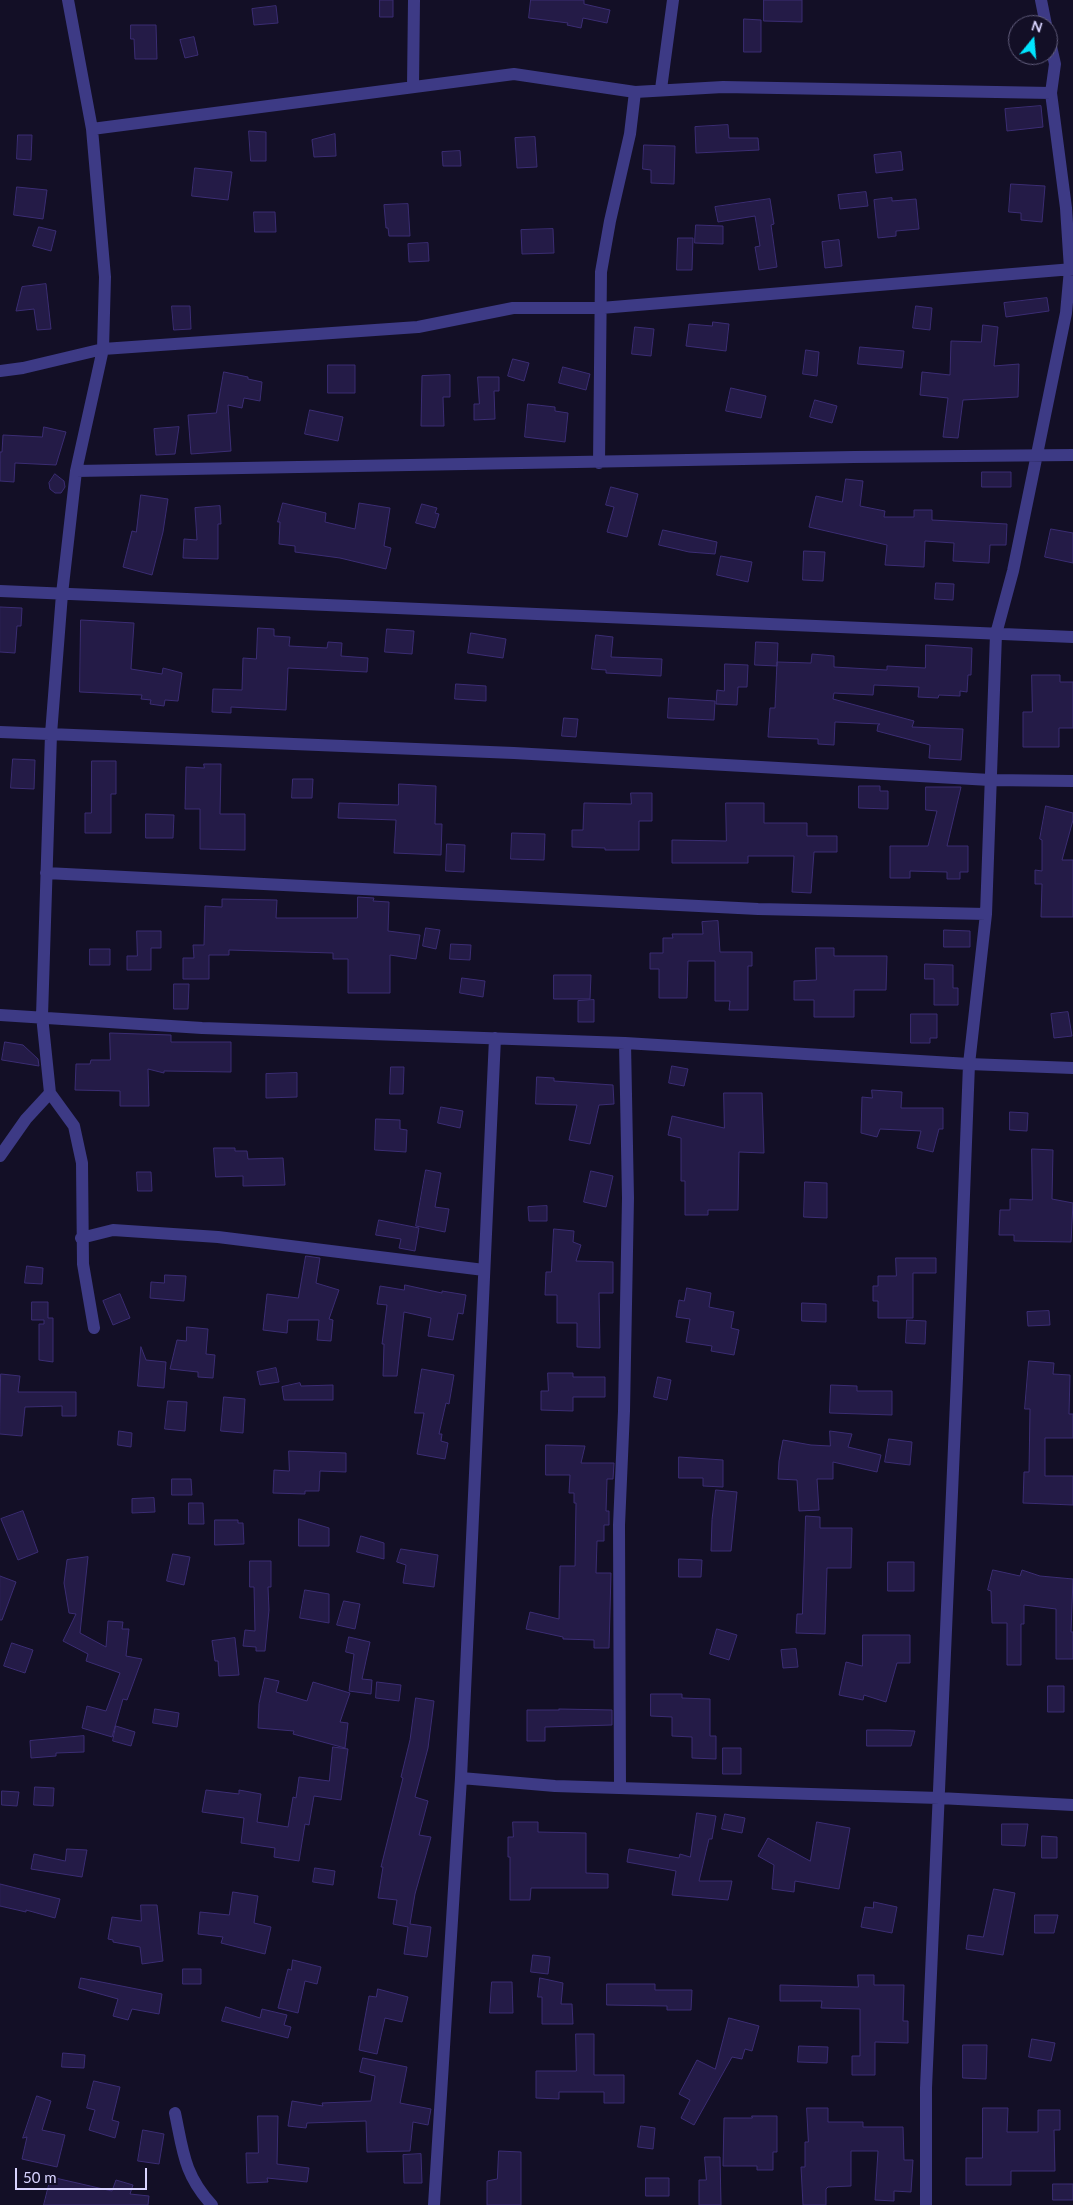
<!DOCTYPE html>
<style>
body{margin:0}
#map{position:relative;width:1073px;height:2205px;overflow:hidden;background:#130f26;font-family:Lato,sans-serif}
canvas{display:block}
.north{position:absolute;left:1008px;top:15px;width:50px;height:50px;box-sizing:border-box;background:#130f26;border:1px solid #625e7d;border-radius:50%;rotate:17deg;font-size:14px;font-weight:700;line-height:20px;text-align:center;color:#d9d4ff}
.north::after{content:'';display:block;margin:auto;width:18px;height:22px;background:#00e5ff;clip-path:polygon(50% 0,100% 100%,50% 72%,0 100%)}
.scale{position:absolute;left:15px;top:2168px;width:132px;height:22px;box-sizing:border-box;border:2px solid #d9d4ff;border-top:0;padding-left:6px;font-size:15px;line-height:18px;white-space:nowrap;color:#d9d4ff;-webkit-text-stroke:4px #130f26;paint-order:stroke}
</style>
<div id="map">
<canvas width="1073" height="2205"></canvas>
<div class="north">N</div>
<div class="scale">50 m</div>
</div>
<script>
const g = document.querySelector('canvas').getContext('2d');
g.lineJoin = 'round';
function fillPath(path, color) { g.fillStyle = color; g.fill(path, 'evenodd'); }
function strokePath(path, color, width, dash) { g.strokeStyle = color; g.lineWidth = width; g.lineCap = dash ? 'butt' : 'round'; g.setLineDash(dash || []); g.stroke(path); }
const building = new Path2D(`
 M380 0H393V17H380Z
 M531 0H584V4L610 10 607 23 583 18 581 28 567 25 568 23 529 18Z
 M764 0H802V22L764 21Z
 M276 6 278 23 254 25 252 9Z
 M744 19 761 20V52H744Z
 M131 25H156L157 59H135L134 39H131Z
 M194 37 198 55 185 58 180 40Z
 M1041 106 1043 127 1007 131 1005 109Z
 M728 125 729 138H758L759 150 696 153 695 127Z
 M249 131 266 132V161H251Z
 M335 134 336 156 314 157 312 140Z
 M18 135H32L31 160 17 159Z
 M535 137 537 167 517 168 515 138Z
 M644 145 675 146 674 184 651 183V170L643 169Z
 M460 151 461 166H443L442 152Z
 M901 152 903 170 876 173 874 155Z
 M195 168 232 172 228 200 192 196Z
 M1011 184 1045 186 1042 222 1021 220V213L1009 212Z
 M17 187 47 190 43 219 14 215Z
 M866 192 868 206 840 209 838 195Z
 M892 198V201L916 199 919 229 896 231V236L878 238 874 200Z
 M770 199 774 224 771 225 777 267 759 270 755 247 760 246 755 216 718 222 715 207Z
 M408 204 410 236H389L388 228H386L384 205Z
 M254 212H275L276 232H255Z
 M696 225 723 226V244L695 243Z
 M39 227 56 231 51 251 33 246Z
 M553 229 554 253 522 254 521 230Z
 M678 238H693L692 270H677Z
 M839 240 842 266 825 268 822 242Z
 M428 243 429 261 409 262 408 244Z
 M46 284 51 329 37 330 34 309 16 311 22 287Z
 M1047 298 1049 311 1006 317 1004 303Z
 M172 306H190L191 329 174 330Z
 M916 306 932 308 930 330 913 328Z
 M713 322 729 324 726 351 686 346 689 324 712 326Z
 M983 325 998 327 994 366 1019 364 1018 397 963 400 958 438 943 437 948 398 920 395 922 372 950 375 951 341 981 342Z
 M635 327 654 329 651 356 632 354Z
 M860 347 904 351 902 368 858 364Z
 M806 350 819 352 817 376 803 374Z
 M513 359 529 363 524 381 508 376Z
 M328 365H355V393H328Z
 M563 367 590 374 586 390 559 383Z
 M224 372 248 377V379L262 382 260 401 244 398 242 408 228 405 231 451 191 454 188 415 216 413Z
 M450 375V397H443L444 426H421L422 376Z
 M478 377H499V391H494L495 419 474 420V404H479Z
 M731 388 766 396 761 418 726 411Z
 M815 400 837 406 832 423 810 417Z
 M528 404 555 407V411L568 413 565 442 525 437Z
 M310 410 343 417 338 441 305 434Z
 M44 427 66 432 56 465 15 463 14 482 0 481V452H2L3 435 42 437Z
 M179 427 175 454 156 455 154 429Z
 M982 472H1011V487H982Z
 M55 474 64 481 65 487 61 493H55L50 489 49 483Z
 M846 479 863 481 860 506 885 511 884 517H914V510H932V520L1007 524 1006 545H990L989 563 953 561 954 543 925 541 924 567 885 565 887 545 809 527 816 496 842 502Z
 M611 487 638 494 627 537 607 532 614 507 606 505Z
 M141 495 168 499 163 532 152 575 123 567 132 531 136 532Z
 M283 503 326 513 325 522 355 529 359 503 390 508 384 546 391 548 386 569 340 558 295 552V546L279 544 280 522H278Z
 M422 504 437 508 435 513 439 514 435 528 416 523Z
 M220 506 221 524H218V559L183 558 184 539 197 540 195 508Z
 M1051 529 1073 533V563L1045 557Z
 M663 530 717 542 715 554 689 552 659 545Z
 M804 551 825 552 823 581 803 580Z
 M721 556 752 562 748 582 717 575Z
 M936 583 954 584 953 600 935 599Z
 M0 607 22 608 21 626H17L15 653 0 652Z
 M81 620 134 623 131 669 162 674 163 668 182 673 178 701 165 700 164 706 150 704 151 700 141 699 142 695 80 692Z
 M258 628 274 629V636L290 637 289 646 327 648 328 642 342 643 341 656 368 658 367 672 288 668 286 710 231 707V713L212 712 213 689 242 690 243 658 256 659Z
 M387 629 414 631 412 654 385 652Z
 M471 633 506 639 503 658 468 653Z
 M596 635 613 637 611 657 662 659 661 676 606 673V670L592 669Z
 M756 642 778 643 777 666 755 665Z
 M926 645 972 648 971 675H968L967 692 960 691V696L939 695 938 698 918 697 919 687 874 685 873 695 834 693 833 699 914 721 912 727 963 729 961 760 929 758 930 745 877 731 878 725 880 724 835 722 834 745 818 744V739L768 737 770 708H775L777 662 811 663 812 654 834 656V667L887 670V666L925 668Z
 M725 664 748 665 747 687H738L737 705 716 704 717 690 724 691Z
 M1032 675H1060V682H1073V728H1059V747H1023V712H1032Z
 M456 684 486 686V701L455 699Z
 M669 698 715 701 714 720 668 718Z
 M564 718 578 719 576 737 562 736Z
 M13 759 35 760 34 789 11 788Z
 M92 761H116V794H111V833H85V813H91Z
 M204 764H221L220 814H245V850L200 849V809H185L186 767 204 768Z
 M293 779H313L312 798H292Z
 M399 784 436 786 435 824H442L441 855 394 853 396 820 338 818 339 803 398 805Z
 M859 786H880V791H888V809L859 808Z
 M926 787H961L947 846H968V872H960V879H947V872L910 871V878H890V846H928L937 811 926 810Z
 M631 793H652V821H639V850H605V848L572 847V830H583L584 803 631 804Z
 M726 803H764V823H807V836H837V852H814L811 893 792 892 794 856H748V863H672V840L726 841Z
 M1046 806 1073 813V820L1062 860H1073V917H1041L1042 884H1035V870L1042 871V840L1040 839Z
 M146 814 174 815 173 838H146Z
 M512 833 545 834 544 860 511 859Z
 M447 844 465 845 464 872 446 871Z
 M358 897 374 898 373 901 389 902 388 931 420 935 416 959 390 955V993H348V959H333V953L229 950V955H209V979H183V958H194L193 945H204L205 906 222 907V899L277 900 276 918H357Z
 M718 921 720 952H752V966H748V1010H729L730 1001H715V961H688L687 998H659V969H650V953H663V938H673L672 934H703L702 922Z
 M426 928 440 930 436 949 423 946Z
 M944 930 970 931V947H944Z
 M137 931H161V948H151V970H127V956H137Z
 M451 944 471 945 470 960 450 959Z
 M816 948H834V956H887L886 990H854V1017H814V1000H794V981L816 980Z
 M90 949H110V965H90Z
 M925 964 953 965V988H958V1005H934V979H925Z
 M554 975H591L590 999H554Z
 M462 978 485 981 483 997 460 993Z
 M174 984H189L188 1009H174Z
 M594 1000V1022H578V1001Z
 M1068 1012 1072 1036 1054 1038 1051 1014Z
 M911 1014H937V1038H930V1043H911Z
 M110 1033 171 1035V1042H231V1072L164 1071V1073L148 1069 149 1106H120V1091L75 1090 76 1064H90L91 1060H110Z
 M5 1042 23 1045 38 1059 39 1066 2 1060Z
 M672 1066 688 1069 684 1086 669 1083Z
 M391 1067H404L403 1094H390Z
 M297 1073V1097L266 1098V1074Z
 M537 1077 554 1078V1081L613 1085 614 1104 599 1105 590 1144 569 1140 577 1105 536 1104Z
 M872 1090 902 1092 901 1108H943V1129H939L933 1152 917 1148 921 1131 880 1129 877 1137 861 1133 862 1097 872 1098Z
 M724 1093H762L764 1153 739 1152 738 1210H708V1215H685V1181H681V1138L668 1135 672 1116 724 1128Z
 M441 1107 463 1111 460 1128 438 1123Z
 M1010 1112 1028 1113 1027 1131 1010 1130Z
 M376 1119 400 1120V1129L407 1130 406 1152 375 1150Z
 M214 1148H235V1151H247L248 1159 283 1158 285 1185 243 1186V1176L216 1177Z
 M1032 1149 1053 1150 1052 1199 1073 1203 1071 1242 1014 1241V1235H999L1000 1210H1010V1199L1032 1200Z
 M426 1170 441 1173 435 1207 449 1209 445 1232 416 1226Z
 M591 1171 613 1176 606 1207 584 1202Z
 M137 1172H151L152 1191H138Z
 M805 1182 827 1183V1218L804 1217Z
 M547 1206V1221H529L528 1207Z
 M379 1220 419 1228 415 1251 399 1248 401 1239 376 1235Z
 M554 1229 574 1231 573 1242 581 1245 576 1261 613 1262V1293H599L600 1348 577 1347V1323H557V1295H545L546 1272H551Z
 M306 1256 320 1258 316 1283 339 1290 329 1319 333 1320 331 1341 317 1340 319 1320H288L287 1333 263 1330 267 1294 298 1298Z
 M896 1258H936V1273H913V1318H878V1301H873V1286H878V1276H896Z
 M27 1266 43 1268 42 1284 25 1283Z
 M165 1275 186 1276 184 1301 150 1298 151 1282 164 1283Z
 M405 1285 442 1293V1291L466 1295 463 1314 458 1313 453 1340 428 1336 431 1318 404 1312 397 1376H383L384 1344H382L387 1305 377 1304 380 1286 404 1290Z
 M687 1288 711 1293 709 1307 734 1312 731 1328 739 1330 734 1355 711 1351 712 1346 686 1342 690 1319 676 1317 679 1300 684 1301Z
 M120 1294 130 1318 113 1325 103 1301Z
 M32 1302H48V1318H53V1362L39 1360V1324H44V1320H32Z
 M802 1303 826 1304V1322L802 1321Z
 M1049 1311 1050 1325 1028 1326 1027 1312Z
 M907 1320 926 1321 925 1344 906 1343Z
 M187 1327 208 1329 206 1354 215 1355 213 1378 198 1377V1372L170 1369 177 1340 186 1341Z
 M141 1347 146 1360 166 1362 164 1388 138 1386Z
 M1029 1361 1054 1363 1053 1374 1070 1375 1069 1414H1073V1438H1045V1476H1073V1505L1023 1503 1024 1472H1029L1030 1409H1025Z
 M276 1368 279 1382 260 1385 257 1372Z
 M422 1369 454 1375 449 1404 446 1403 439 1434H442L441 1441 448 1443 445 1459 417 1454 424 1413H415Z
 M548 1373H573V1377H605V1397H573V1411L541 1410V1391H548Z
 M1 1374 20 1376 18 1392H76V1416H62V1406L25 1407 22 1436 0 1434Z
 M658 1377 671 1380 667 1400 654 1397Z
 M300 1383 301 1386 333 1385V1400H284L282 1387Z
 M831 1385 857 1386V1391H892V1415L830 1413Z
 M224 1397 245 1399 243 1433 221 1431Z
 M168 1401 187 1402 185 1431 165 1429Z
 M119 1431 132 1433 131 1447 118 1445Z
 M830 1431 852 1434 848 1447 881 1455 877 1472 833 1462V1479H817L819 1510 799 1511 797 1480 778 1479 779 1461 783 1440 811 1445 830 1446Z
 M889 1439 912 1442 910 1465 885 1462Z
 M546 1445 585 1446 581 1463H614L613 1479H607L606 1511H609V1525H604V1541H597L596 1573H611L609 1648H594V1640L563 1639V1637L526 1629 530 1612 559 1619 560 1566H575L576 1503H574V1493H569L570 1475H546Z
 M289 1451 346 1453V1472L320 1471 319 1491H305V1494L273 1493 274 1470 289 1471Z
 M679 1457 723 1460V1487L703 1486V1478H679Z
 M172 1479H191L192 1495H172Z
 M716 1490 737 1492 731 1551H711L712 1520Z
 M154 1498 155 1512 132 1513V1499Z
 M189 1503H203L204 1524H189Z
 M23 1511 38 1552 18 1560 1 1519Z
 M806 1516 820 1517V1528H852L851 1568H827L825 1634 796 1633 797 1614H802Z
 M299 1519 329 1528V1546H299Z
 M215 1520H238V1523H243L244 1544 215 1545Z
 M361 1536 384 1543V1559L357 1552Z
 M401 1549 438 1555 434 1587 403 1583 406 1565 397 1562Z
 M173 1554 190 1557 184 1585 167 1581Z
 M88 1557 80 1633 106 1647 108 1621 123 1622 122 1629H129L126 1656 142 1659 127 1700 123 1699 112 1737 82 1728 87 1706 106 1711 120 1673 86 1661 88 1654 63 1641 76 1614 69 1613 64 1583 67 1560Z
 M679 1559 702 1560 701 1577H679Z
 M250 1561H271V1587H268L269 1610 265 1651H256V1647L243 1646 245 1630 255 1631 254 1587H250Z
 M888 1562H914V1591H888Z
 M993 1570 1020 1576 1022 1570 1040 1576 1073 1579 1071 1632H1073V1659H1056V1609L1024 1605V1624H1021V1665H1007V1623H992L991 1591 988 1590Z
 M0 1576 16 1582 2 1620H0Z
 M305 1590 329 1594V1623L300 1618Z
 M344 1601 360 1604 355 1629 337 1625Z
 M717 1629 737 1635 729 1660 710 1654Z
 M863 1635H910V1663H897L886 1702 864 1695 863 1700 839 1695 846 1662 862 1666Z
 M349 1637 370 1642 362 1679 372 1680 371 1694 349 1691 354 1654 346 1652Z
 M235 1638 239 1675 219 1676 218 1661H215L212 1641Z
 M12 1643 33 1650 25 1673 4 1666Z
 M796 1649 798 1667 783 1668 781 1650Z
 M265 1678 279 1681 276 1692 307 1701 313 1682 350 1693 340 1722 348 1723 345 1748 293 1734 294 1731 258 1728 259 1704Z
 M377 1682 401 1685 399 1701 376 1698Z
 M1048 1686H1064V1712H1048Z
 M651 1694H682V1698L710 1699V1736H716V1759L692 1758V1737L672 1736V1717L651 1716Z
 M416 1698 434 1701 428 1748 415 1797 428 1801 419 1835 431 1837 415 1894 410 1924 431 1927 427 1957 404 1954 408 1927 393 1924 397 1900 378 1898 383 1867H381L403 1778 401 1777 410 1740Z
 M155 1709 179 1713 177 1727 153 1723Z
 M559 1709 612 1710V1725L545 1727V1741H527V1710H559Z
 M116 1726 135 1732 131 1746 113 1741Z
 M867 1730H890L915 1731 911 1746H867Z
 M84 1736V1752L56 1753V1756L31 1758 30 1741Z
 M333 1747 348 1749 341 1800 314 1796 309 1825 305 1824 299 1861 274 1857 275 1848 241 1843 244 1818 202 1812 206 1790 239 1794V1790L261 1794 257 1822 288 1827 293 1797 296 1798 299 1777 329 1781Z
 M723 1748H741V1774H723Z
 M35 1787 54 1788 53 1806 34 1805Z
 M2 1791 19 1792 17 1806 2 1805Z
 M697 1813 716 1816 712 1839H709L699 1881H732L728 1900 672 1895 676 1871 627 1862 629 1849 679 1858 680 1854 690 1857Z
 M725 1814 745 1818 742 1833 722 1829Z
 M513 1822H538V1832L586 1833V1873L608 1874V1888H531L530 1900H510V1857H508V1837H513Z
 M817 1822 850 1828 839 1889 795 1881 794 1892 772 1889 774 1865 758 1856 768 1838 810 1861Z
 M1002 1824H1028L1025 1846 1002 1845Z
 M1042 1836 1057 1837V1858H1042Z
 M67 1849 87 1850 82 1877 31 1869 34 1854 65 1861Z
 M315 1868 335 1871 333 1885 313 1882Z
 M0 1884 60 1899 55 1918 26 1910V1912L0 1906Z
 M994 1889 1015 1893 1003 1955 966 1949 968 1935 983 1937Z
 M233 1892 258 1896 254 1923 271 1927 265 1954 221 1943 223 1937 198 1934 200 1912 229 1915Z
 M874 1902 897 1907 892 1933 861 1927 865 1907 873 1908Z
 M141 1905H157L163 1961 142 1964 140 1947 113 1942V1940L108 1939 112 1917 141 1921Z
 M1035 1915H1058L1054 1933H1035Z
 M533 1955 550 1957 548 1974 531 1972Z
 M293 1960 321 1967 317 1984 305 1981 298 2013 278 2008 288 1969 291 1970Z
 M183 1969H201V1984H183Z
 M858 1975H874V1985H904L903 2021H908V2043L875 2042V2075H852V2056H860V2009L821 2008 822 2001H780V1985L858 1987Z
 M81 1978 162 1994 159 2014 132 2009 128 2020 113 2016 118 1999 79 1988Z
 M540 1978 563 1983 561 2004H572L573 2024H542V1997H538Z
 M492 1982H512L513 2013H490Z
 M607 1984H655V1990H692L691 2010H667V2006L607 2005Z
 M378 1989 408 1997 402 2022 385 2018 377 2054 359 2050 369 1996 376 1997Z
 M226 2007 260 2018 262 2009 287 2015 284 2025 291 2027 288 2038 222 2021Z
 M729 2018 759 2026 752 2051 745 2049 742 2059 732 2057 694 2125 681 2118 690 2100 679 2094 697 2060 715 2069Z
 M576 2034H594V2075H624V2103H604V2092H559V2099L536 2098V2071H576Z
 M1032 2039 1055 2043 1051 2061 1029 2057Z
 M963 2045H987L986 2079 963 2078Z
 M799 2046 828 2047 827 2063 798 2062Z
 M63 2053 85 2055 84 2068 62 2067Z
 M363 2058 407 2067 400 2103 431 2109 428 2125 413 2122 410 2151 367 2152 366 2121 307 2123 306 2128 288 2126 292 2101 323 2106 322 2103 371 2101 375 2076 360 2072Z
 M94 2081 120 2087 112 2120 119 2122 115 2138 89 2130 95 2110 87 2108Z
 M37 2096 51 2101 42 2130 65 2135 57 2167 22 2159 27 2137 23 2138Z
 M807 2108H828V2122H863V2127H903L904 2160H913L911 2192 894 2191V2201L875 2200 878 2151H851V2186L828 2187 826 2189V2205H803L801 2167H805V2142H808Z
 M983 2108H1008L1007 2132H1038V2110H1060V2130H1054L1055 2171H1011V2185H966V2158H982Z
 M258 2116H278L277 2164 309 2168 307 2182 267 2178 268 2182 247 2183 246 2153H258Z
 M752 2116H777V2152H773V2170H757V2166H723L724 2118H752Z
 M641 2126 655 2128 653 2149 638 2147Z
 M143 2130 164 2134 159 2164 138 2161Z
 M499 2151 521 2152V2205H487V2181L497 2179Z
 M421 2154 422 2183H404L403 2155Z
 M705 2157H720L721 2205H699V2180H706Z
 M51 2177 112 2191 116 2180 133 2185 130 2194 149 2196 148 2205H44Z
 M646 2178H669V2196H646Z
 M1053 2184H1073V2200H1053Z`);
fillPath(building, '#241b47');
strokePath(building, '#3b2d73', 1);
strokePath(new Path2D(`
 M68 0 92 129 105 277 103 349 76 471 62 594 51 734 42 1016 50 1093 74 1126 82 1163 83 1264 94 1328
 M1041 0 1046 25
 M413 87 414 0
 M661 89 673 0
 M92 129 514 74 635 92 723 87 1051 93
 M0 371 23 368 103 349 418 327 513 308H601L1073 269
 M599 463 601 272 610 221 630 134 635 92
 M76 471 854 457 1073 455
 M0 591 1073 637
 M0 732 514 753 990 780 1073 781
 M46 873 758 909 986 914
 M0 1015 202 1028 625 1043 969 1064 1073 1068
 M0 1156 26 1119 50 1093
 M81 1238 113 1230 218 1237 484 1270
 M461 1778 555 1786 939 1798 1073 1805
 M620 1788 619 1525 624 1411 628 1198 625 1043
 M175 2113C183 2151 184 2175 212 2205
 M434 2205 461 1778 495 1038
 M926 2205V2088L957 1378 969 1064 986 914 996 634 1013 571 1066 313 1070 269 1066 208 1051 93 1055 64 1048 33`), '#3d3a85', 12);
</script>
